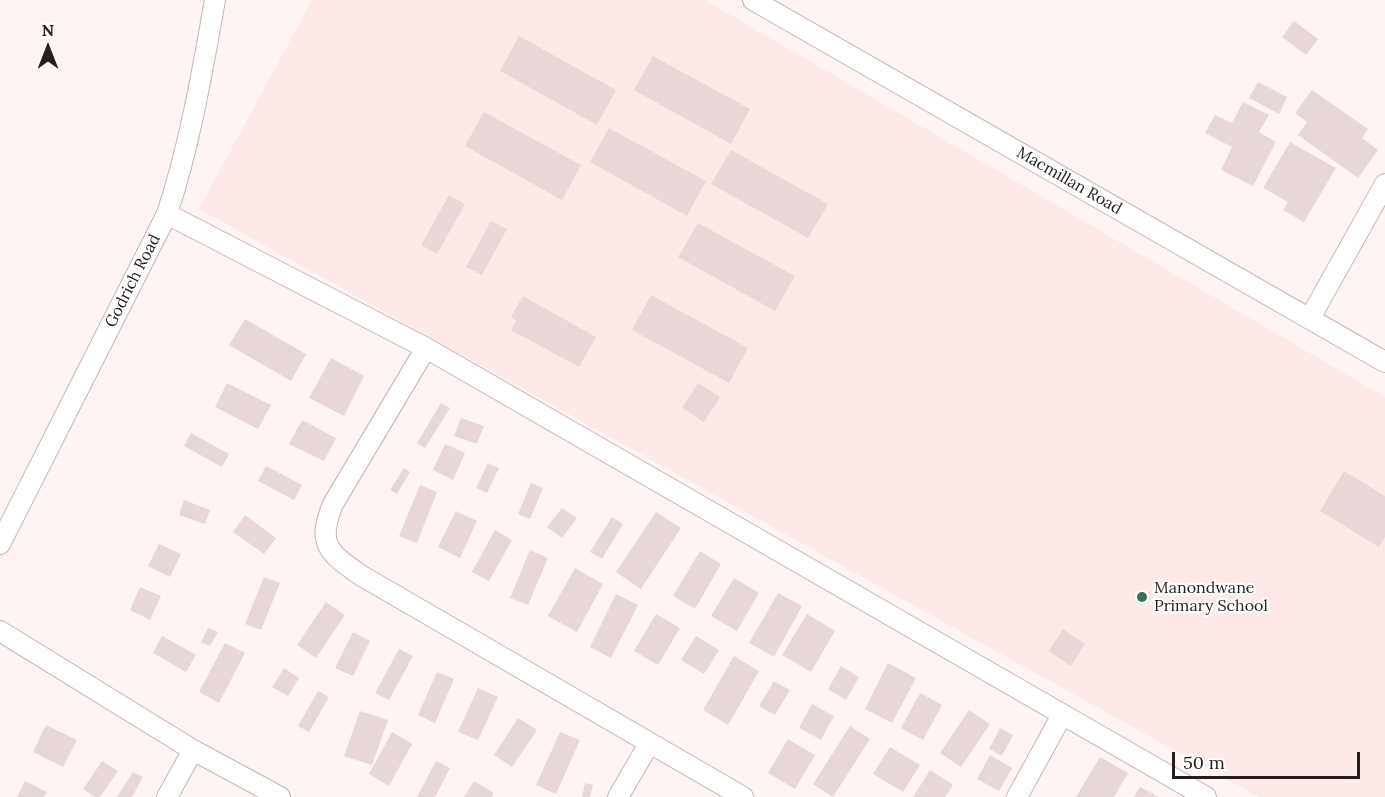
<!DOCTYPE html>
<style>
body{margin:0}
#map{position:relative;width:1385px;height:797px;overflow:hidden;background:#fef4f4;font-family:Lora,serif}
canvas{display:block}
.north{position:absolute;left:18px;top:18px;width:60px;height:60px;-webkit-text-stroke:4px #fff;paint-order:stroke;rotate:0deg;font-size:16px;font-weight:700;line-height:24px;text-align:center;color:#231d1d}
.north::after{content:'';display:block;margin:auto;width:21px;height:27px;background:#231d1d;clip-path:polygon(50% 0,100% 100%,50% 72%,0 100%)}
.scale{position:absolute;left:1172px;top:752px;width:188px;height:27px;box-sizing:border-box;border:3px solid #231d1d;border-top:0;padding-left:8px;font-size:18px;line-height:21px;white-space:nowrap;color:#231d1d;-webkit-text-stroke:4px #fff;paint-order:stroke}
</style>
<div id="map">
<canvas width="1385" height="797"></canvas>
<div class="north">N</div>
<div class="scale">50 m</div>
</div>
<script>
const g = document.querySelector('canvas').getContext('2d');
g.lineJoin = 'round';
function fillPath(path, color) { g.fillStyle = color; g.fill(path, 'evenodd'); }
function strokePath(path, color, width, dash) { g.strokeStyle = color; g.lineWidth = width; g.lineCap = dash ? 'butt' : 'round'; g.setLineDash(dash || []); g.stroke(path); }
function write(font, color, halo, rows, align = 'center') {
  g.font = font + ' Lora,serif'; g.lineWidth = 4.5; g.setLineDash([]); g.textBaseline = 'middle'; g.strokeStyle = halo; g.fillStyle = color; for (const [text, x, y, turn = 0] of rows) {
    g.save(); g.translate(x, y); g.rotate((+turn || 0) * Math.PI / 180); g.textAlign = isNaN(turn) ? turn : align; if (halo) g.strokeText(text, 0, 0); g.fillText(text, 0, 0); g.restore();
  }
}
fillPath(new Path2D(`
 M312 0H705L1385 397V797H1259L199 209Z`), '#fee9e9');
fillPath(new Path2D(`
 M1294 21 1318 39 1306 55 1282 37Z
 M519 36 616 90 597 125 500 71Z
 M653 56 750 109 731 144 634 90Z
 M1258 82 1287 97 1279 114 1249 98Z
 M1312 90 1368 129 1362 138 1378 150 1358 178 1298 135 1307 122 1295 113Z
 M1243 102 1269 115 1259 132 1276 142 1253 186 1221 170 1232 147 1205 133 1215 115 1232 123Z
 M484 112 581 165 562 200 465 146Z
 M609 128 706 181 687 216 590 162Z
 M1290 142 1336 168 1304 222 1283 210 1288 202 1263 188Z
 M731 150 828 204 808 238 711 184Z
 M449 195 465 204 437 254 421 245Z
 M491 221 507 229 482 275 466 267Z
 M698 223 795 276 775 311 678 257Z
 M651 295 748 348 729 383 632 330Z
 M523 296 596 337 579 367 511 330 516 320 511 317Z
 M245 319 306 354 291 381 229 345Z
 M331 358 364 376 344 416 309 398Z
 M227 383 271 405 258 429 215 407Z
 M698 383 720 397 704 422 682 408Z
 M441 403 450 408 425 448 417 443Z
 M461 418 484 426 477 444 454 436Z
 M302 420 336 438 324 461 289 444Z
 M191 433 229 454 222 467 184 446Z
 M445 444 465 453 453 480 433 470Z
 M488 463 499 468 487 493 476 488Z
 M266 466 302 485 294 500 258 481Z
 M404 468 410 472 397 494 390 490Z
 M1344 471 1385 496V537L1379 547 1320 511Z
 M531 483 543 488 530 519 518 514Z
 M420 485 437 492 417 543 399 536Z
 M184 500 210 510 205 524 179 515Z
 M562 508 577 518 562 538 547 527Z
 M456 511 477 521 460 558 438 547Z
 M656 512 681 528 641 589 616 572Z
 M245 515 276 538 264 554 233 532Z
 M612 517 623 524 602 559 590 552Z
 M495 530 512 540 489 581 472 572Z
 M159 544 181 554 170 577 148 566Z
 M530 550 548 558 528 605 510 598Z
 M700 551 721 564 695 609 673 596Z
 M575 568 603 584 577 632 548 616Z
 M264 577 280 583 261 630 245 624Z
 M734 578 759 593 737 631 711 616Z
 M140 587 161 596 150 620 130 610Z
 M778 593 802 606 774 657 749 643Z
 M616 594 638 605 611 658 590 647Z
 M326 602 345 615 316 658 297 645Z
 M656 614 680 628 658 665 634 651Z
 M807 614 835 631 811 672 782 655Z
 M208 628 218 632 210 646 201 642Z
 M1063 629 1085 644 1071 666 1049 651Z
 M353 632 370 641 353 676 335 668Z
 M162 636 196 655 186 672 153 653Z
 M696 636 719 650 704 674 681 660Z
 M225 643 245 653 219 703 199 692Z
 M399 649 413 656 389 700 375 693Z
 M734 656 759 671 728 725 703 710Z
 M888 663 916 678 892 723 865 709Z
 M841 666 859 677 846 700 828 689Z
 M284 668 299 678 288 696 272 687Z
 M437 672 454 679 435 723 418 715Z
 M774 681 790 690 775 715 759 706Z
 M478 688 498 697 478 740 458 732Z
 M318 691 329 697 309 732 298 726Z
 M920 693 942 705 923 740 901 728Z
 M812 704 834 716 821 740 799 728Z
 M969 710 990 724 961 767 940 753Z
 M360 711 388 720 372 765 344 756Z
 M518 718 537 730 512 767 494 755Z
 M46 725 77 740 63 767 33 752Z
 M850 726 870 739 833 797 813 784Z
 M1000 728 1013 735 1002 756 989 749Z
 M392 732 412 744 389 786 369 774Z
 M560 732 580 740 556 794 536 785Z
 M788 739 815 755 795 789 768 773Z
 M890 747 920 765 903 792 873 774Z
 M990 755 1012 768 999 791 977 779Z
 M1100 757 1128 773 1114 797H1076Z
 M102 761 118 771 100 797H95L83 789Z
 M436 761 450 768 435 797H417Z
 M930 770 953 785 945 797H913Z
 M133 772 143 777 132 797H117Z
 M25 781 47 792 44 797H17Z
 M474 781 494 793 491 797H464Z
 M585 783 593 785 590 797H582Z
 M1140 787 1159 797H1134Z`), '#e8d7d7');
const minor = new Path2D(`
 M753 0 1385 362
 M167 214 426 348 1206 797
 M1310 318 1385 184
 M426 348 333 504C316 545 329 553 362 576L743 797
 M0 544 167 214C190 144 202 73 215 0
 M0 631 193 750 280 797
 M167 797 193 750
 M618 797 649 744
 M1017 797 1062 715`);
strokePath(minor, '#c5b4b4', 22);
strokePath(minor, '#fff', 20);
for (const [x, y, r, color] of [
 [1142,597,6,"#34705b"]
]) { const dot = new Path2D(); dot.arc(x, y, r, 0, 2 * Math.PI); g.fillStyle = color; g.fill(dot); strokePath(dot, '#fff', 2); }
write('16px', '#231d1d', '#fff', [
 ["Macmillan Road",1069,181,30],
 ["Godrich Road",133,281,-63]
]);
write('16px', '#231d1d', '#fff', [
 ["Manondwane",1154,588],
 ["Primary School",1154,606]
], 'left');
</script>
